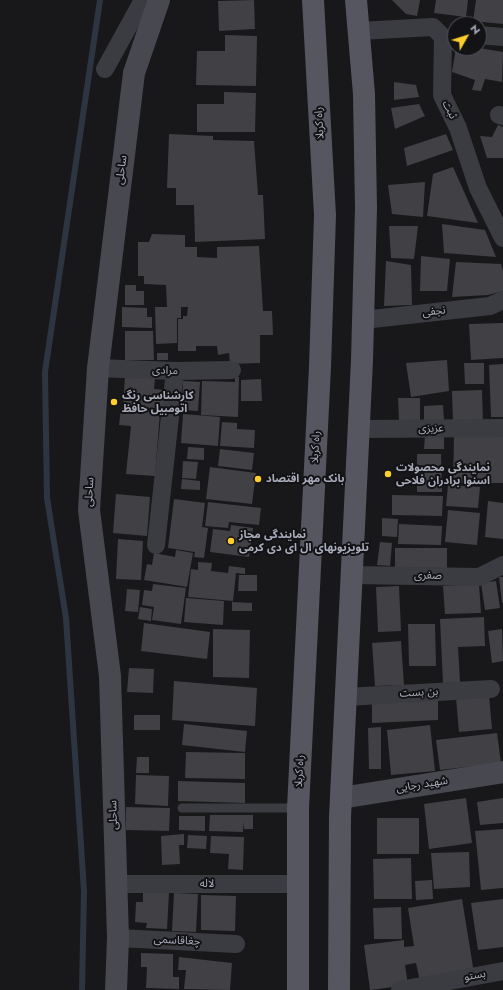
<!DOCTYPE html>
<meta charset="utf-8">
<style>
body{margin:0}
#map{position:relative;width:503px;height:990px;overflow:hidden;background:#18181b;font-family:Jost,sans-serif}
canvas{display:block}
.north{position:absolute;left:447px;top:16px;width:40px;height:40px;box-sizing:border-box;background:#131316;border:1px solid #4f5158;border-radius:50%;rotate:51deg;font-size:11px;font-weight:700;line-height:16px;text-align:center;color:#aaadbb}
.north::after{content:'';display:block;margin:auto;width:14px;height:18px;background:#ffce2c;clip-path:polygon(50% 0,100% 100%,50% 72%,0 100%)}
</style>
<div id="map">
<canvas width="503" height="990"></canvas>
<div class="north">N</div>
</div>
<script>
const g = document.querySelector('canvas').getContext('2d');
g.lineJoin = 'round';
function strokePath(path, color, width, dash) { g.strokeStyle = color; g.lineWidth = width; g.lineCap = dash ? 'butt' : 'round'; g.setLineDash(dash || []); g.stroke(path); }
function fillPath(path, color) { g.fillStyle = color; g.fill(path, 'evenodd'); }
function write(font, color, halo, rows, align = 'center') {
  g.font = font + ' Jost,"Noto Sans Arabic",sans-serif'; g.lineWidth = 4; g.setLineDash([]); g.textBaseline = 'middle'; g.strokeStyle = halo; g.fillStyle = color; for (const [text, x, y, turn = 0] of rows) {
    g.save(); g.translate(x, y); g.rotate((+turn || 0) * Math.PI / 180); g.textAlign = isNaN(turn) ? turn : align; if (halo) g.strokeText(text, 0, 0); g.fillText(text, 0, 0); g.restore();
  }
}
strokePath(new Path2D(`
 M82 990 84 891 66 618 47 498 45 372 100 0`), '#2d3640', 6);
fillPath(new Path2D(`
 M254 0 255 29 219 31 218 1Z
 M392 0H420L417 16 406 14Z
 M436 0H468L466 17 434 13Z
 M476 0H503V24L473 21Z
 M225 35 257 36 256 86 196 85 197 51H225Z
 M456 48H479L503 52 502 82 485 79 481 91 472 90 475 80 452 72Z
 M394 82 416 85 419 97 394 100Z
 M224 92 256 93 255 132H197V104H224Z
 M419 104 425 116 395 129 391 108Z
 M498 125 503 127V158H487L480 136 492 137Z
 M169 134 213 136V140L254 141 258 195H263L265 239 195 242 194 205H176V188H167Z
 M446 134 453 150 407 166 404 148Z
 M453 167 478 223 427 216 433 174Z
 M425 182 423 217 392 214 388 185Z
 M442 224 485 230 496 257 444 253Z
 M389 226H418L414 259 391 258Z
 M152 234 185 235V247H197V257L217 258V247L259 246 263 311H272L273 335H260V363L230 364 229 353 218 355 217 346H196V351H178V319H183V316H187L188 307H181V318H177V343L156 344 155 307H167L166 285 144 284V276H138V242H149Z
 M421 256 450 259 447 291H420Z
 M386 261 411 265 412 305 384 306Z
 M456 262 501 264 503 271V291L488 295 452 297Z
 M125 285H136V291H144V305H125Z
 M122 307 147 308V317H152V328L122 327Z
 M503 323V358L471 360 469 324Z
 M125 331H153L154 360H125Z
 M157 353H168V360H157Z
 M447 360 449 391 411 397 406 363Z
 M464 363H484V384H465Z
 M503 364V417H491L489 365Z
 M125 376 155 378 154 389 166 390 164 409 123 406Z
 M235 377H239L238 417 201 415 202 381 235 382Z
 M261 379 262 401H241V380Z
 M183 381 200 382 198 411 182 410Z
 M482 390 483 423 453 424 452 391Z
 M398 398H420V421H399Z
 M443 405 444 420 424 421V406Z
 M121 408 160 412 155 476 126 474 131 426 119 425Z
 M183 414 220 417 218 446 181 443Z
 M222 422 237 423V429L255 430 254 448 220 446Z
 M425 436 444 437V449H424Z
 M454 437H503V483H453Z
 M188 447 204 448V460L187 459Z
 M220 449 254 453 252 470 218 466Z
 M417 454H441L442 492H417Z
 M183 461 198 462 196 479 182 478Z
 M210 467 256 473 252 504 206 499Z
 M182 479 200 481V490L181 489Z
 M448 485 480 487 478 508 446 506Z
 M116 494 150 497 147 536 113 533Z
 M392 495 443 496 442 516 392 515Z
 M174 499 205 503 202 527 208 528 204 558 194 557 195 552 168 548Z
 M488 501 503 503V539L485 537Z
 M208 502 261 508 259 525 229 522 228 528 205 526Z
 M448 510 480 513 477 545 445 542Z
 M382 518 398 519 397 537 382 536Z
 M399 524 442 526 441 545 398 544Z
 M231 525 253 528 249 557 210 552 213 529 230 531Z
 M118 539 143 541 141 580 116 579Z
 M380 542 392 543 390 566 377 565Z
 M395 548H447V570L395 571Z
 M176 550 193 553 187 587 144 580 147 564 152 565 154 553 175 557Z
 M198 562 212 563 211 571 228 573 229 566 245 568V574L236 573 233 601 188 597 191 569 198 570Z
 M239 575H257V591H238Z
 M499 577H503V602L502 603Z
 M496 581 500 608 485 610 481 583Z
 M153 584 186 588 181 624 152 620 154 607 142 605 144 590 152 591Z
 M479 584 481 613 445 614 443 586Z
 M399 586 401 631 378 632 376 587Z
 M127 589 140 590 138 612 125 611Z
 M186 598 224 601 223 625 184 622Z
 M232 602 252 603V611H232Z
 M140 607 152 609 151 621 138 619Z
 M484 617 485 646 458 647 460 682 443 683 440 619Z
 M144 623 210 632 207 659 141 651Z
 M408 624H435L436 666H409Z
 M213 629 250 630 249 678 213 677Z
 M502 629 503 661 492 663 488 631Z
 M401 641 404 685 375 686 372 643Z
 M129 668 154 669 153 693 127 692Z
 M174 681 257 688 255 726 172 720Z
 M489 695 492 729 459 732 456 698Z
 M438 700V720L372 723V702Z
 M134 715H160V730H134Z
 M184 724 247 731 245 752 182 745Z
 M430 725 435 771 391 775 387 730Z
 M381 727V769H369L368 728Z
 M497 733 501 763 440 770 436 740Z
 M186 752 245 753V779L185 778Z
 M137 757H149V773H136Z
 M136 775 169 776 168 806 135 804Z
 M178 781 245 783V803L178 801Z
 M466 798 472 843 429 849 424 804Z
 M503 798V823L480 825 477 802Z
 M126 807 170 808 169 831 126 830Z
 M210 815H253V829H244L243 822V832L209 831Z
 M179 816H205V831L179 830Z
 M377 818H419V854H377Z
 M503 829V888L481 890 475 831Z
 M184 834V845H179L180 864 162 865 161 836Z
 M188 835 207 836 206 849 187 848Z
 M211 836 244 837 243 870 228 869 229 854 210 853Z
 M469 852 470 887 434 889 431 853Z
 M411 858 412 899H374L373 859Z
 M432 880 433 899 416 900 415 881Z
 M143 891 169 893 167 929 146 928 147 923 135 922 136 902H143Z
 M174 893 198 894 196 932 172 931Z
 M201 895 236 896 235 931 201 930Z
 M462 899 474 973 420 981 416 963 405 965 408 985 370 990 364 945 404 940V947L414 946 408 908Z
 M503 899V947L478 950 471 903Z
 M401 907 402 939H374L373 908Z
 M141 953 173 954V977H179V989L146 988 147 967H141Z
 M179 957 232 963 230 990 184 989 186 970H178Z`), '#404045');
strokePath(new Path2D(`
 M182 808H298`), '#3b3b42', 9);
strokePath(new Path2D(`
 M359 31 433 27 443 37 442 95 458 128 478 188 503 238
 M479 35 503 37
 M105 69 143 0
 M499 115 503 116
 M363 320 490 306 503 300
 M98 368 175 371 232 370
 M359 429 503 428
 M156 545 175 371
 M351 575 479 577 503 565
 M346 697 491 689
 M116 884H297
 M118 938 236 944
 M400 990 503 971`), '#3b3b42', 18);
strokePath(new Path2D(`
 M341 798 503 772
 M116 990 118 938 110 676 89 510 98 368 134 73 159 0`), '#474850', 22);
strokePath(new Path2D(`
 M298 990V808L320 367 325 215 313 0
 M339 990 340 817 362 360 366 208 364 94 356 0`), '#55565f', 22);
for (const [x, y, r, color] of [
 [114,402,4,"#ffce2c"],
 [388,474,4,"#ffce2c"],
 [258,479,4,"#ffce2c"],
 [231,541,4,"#ffce2c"]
]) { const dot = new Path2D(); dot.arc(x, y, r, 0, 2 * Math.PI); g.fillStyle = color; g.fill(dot); strokePath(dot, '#131316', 1.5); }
write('11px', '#aaadbb', '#131316', [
 ["ثبت",449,110,63],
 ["راه کربلا",320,123,-93],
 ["ساحلی",122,170,-83],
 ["نجفی",434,312,-7],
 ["مرادی",165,371,2],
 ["عزیزی",431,429,-1],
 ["راه کربلا",316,447,-87],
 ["ساحلی",90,492,-87],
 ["صفری",428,576,1],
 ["بن بست",419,693,-3],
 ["راه کربلا",300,771,-87],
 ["شهید رجایی",422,785,-9],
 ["ساحلی",114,815,-92],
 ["لاله",207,884],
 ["چغاقاسمی",177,941,3],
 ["بستو",475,976,-10]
]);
write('bold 11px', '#aaadbb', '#131316', [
 ["کارشناسی رنگ",122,396],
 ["اتومبیل حافظ",122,409],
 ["نمایندگی محصولات",396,468],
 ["اسنوا برادران فلاحی",396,481],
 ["بانک مهر اقتصاد",266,479],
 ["نمایندگی مجاز",239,535],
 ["تلویزیونهای ال ای دی کرمی",239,548]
], 'left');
</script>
